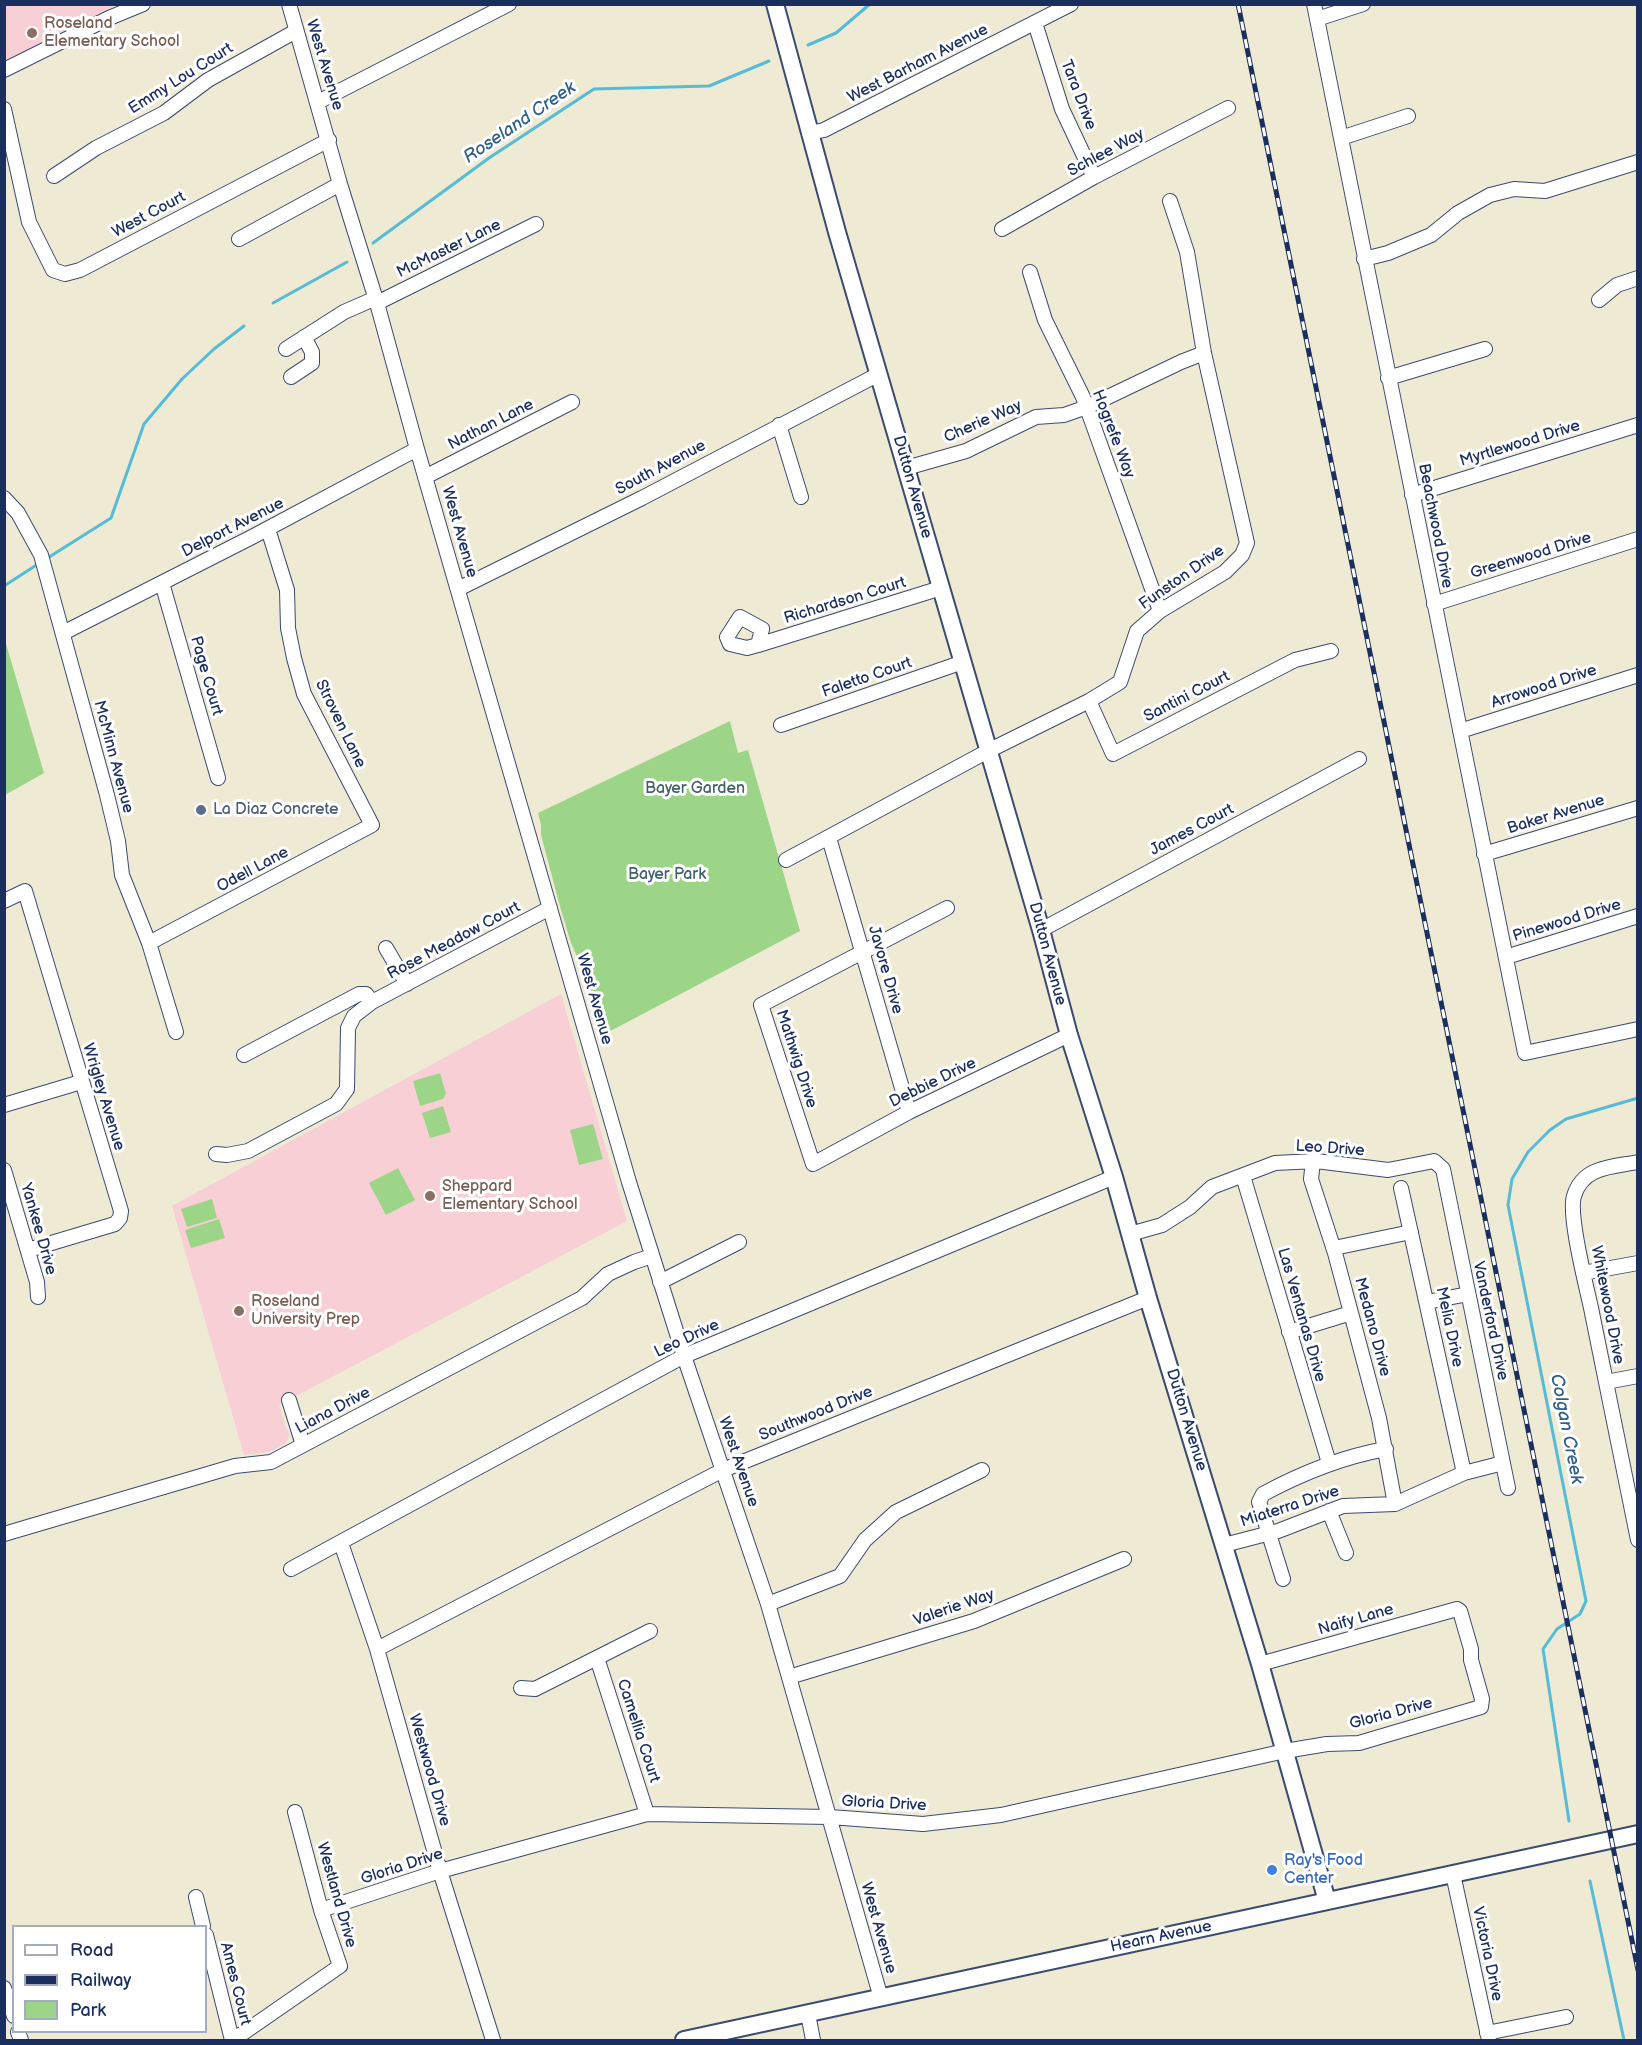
<!DOCTYPE html>
<style>
body{margin:0}
#map{position:relative;width:1642px;height:2045px;overflow:hidden;background:#eeead3;font-family:"Balsamiq Sans",sans-serif}
canvas{display:block}
.frame{position:absolute;inset:0;border:6px solid #1b2f5e;pointer-events:none}
.legend{position:absolute;left:12px;top:1925px;width:195px;height:108px;box-sizing:border-box;background:#fff;border:2px solid #a4acbf;margin:0;padding:8px 10px;list-style:none;font-size:18px;color:#1b2f5e}
.legend li{display:flex;align-items:center;gap:12px;height:30px}
.legend b{width:30px;border:2px solid #a4acbf}
</style>
<div id="map">
<canvas width="1642" height="2045"></canvas>
<div class="frame"></div>
<ul class="legend">
<li><b style="height:8px;background:#fff"></b>Road</li>
<li><b style="height:8px;background:#1b2f5e"></b>Railway</li>
<li><b style="height:16px;background:#9cd587"></b>Park</li>
</ul>
</div>
<script>
const g = document.querySelector('canvas').getContext('2d');
g.lineJoin = 'round';
function fillPath(path, color) { g.fillStyle = color; g.fill(path, 'evenodd'); }
function strokePath(path, color, width, dash) { g.strokeStyle = color; g.lineWidth = width; g.lineCap = dash ? 'butt' : 'round'; g.setLineDash(dash || []); g.stroke(path); }
function write(font, color, halo, rows, align = 'center') {
  g.font = font + ' "Balsamiq Sans",sans-serif'; g.lineWidth = 6; g.setLineDash([]); g.textBaseline = 'middle'; g.strokeStyle = halo; g.fillStyle = color; for (const [text, x, y, turn = 0] of rows) {
    g.save(); g.translate(x, y); g.rotate((+turn || 0) * Math.PI / 180); g.textAlign = isNaN(turn) ? turn : align; if (halo) g.strokeText(text, 0, 0); g.fillText(text, 0, 0); g.restore();
  }
}
fillPath(new Path2D(`
 M5 5H116L5 61Z
 M561 994 627 1221 279 1405 286 1428 288 1430 289 1435 286 1443 269 1452 244 1455 172 1206Z`), '#f7cfd4');
fillPath(new Path2D(`
 M4 637 44 773 5 795H4Z
 M730 721 738 753 748 750 800 931 599 1037 579 961 571 943 561 910 541 835V825L538 813Z
 M440 1073 446 1094 443 1099 420 1106 413 1081Z
 M443 1106 451 1132 430 1138 422 1113Z
 M593 1124 603 1159 579 1165 570 1130Z
 M398 1168 415 1200 386 1215 369 1183Z
 M212 1199 217 1218 187 1227 181 1209Z
 M219 1219 225 1238 191 1248 185 1230Z`), '#9cd587');
strokePath(new Path2D(`
 M808 45 836 33 870 4
 M373 243 489 158 594 89 709 86 769 61
 M273 303 347 262
 M46 559 111 518 144 424 182 379 214 349 244 326
 M4 586 38 564
 M1569 1821 1543 1649 1557 1629 1580 1614 1586 1601 1508 1205 1512 1179 1528 1152 1550 1130 1566 1119 1638 1098
 M1590 1881 1624 2040`), '#56bbd5', 3);
const minor = new Path2D(`
 M289 4 340 184 377 303 417 449 629 1182 684 1356 768 1604 881 1998
 M1314 4 1525 1053 1638 1029
 M1317 19 1363 4
 M1035 23 1062 109 1094 177
 M4 70 109 18 143 4
 M318 102 509 4
 M4 109 29 222 53 270 65 274 80 270 329 140
 M809 133 824 130 1071 4
 M1341 138 1408 116
 M54 176 96 148 164 113 208 80 296 31
 M1002 229 1094 177 1228 108
 M239 239 340 184
 M1364 259 1388 253 1431 235 1458 213 1490 195 1514 189 1545 191 1638 162
 M1030 272 1045 320 1083 397 1091 419 1160 611
 M1599 300 1617 285 1638 278
 M377 303 536 224
 M286 349 344 312 376 298
 M291 377 312 363V352L304 337
 M1388 378 1485 349
 M779 425 801 497
 M906 468 966 451 1036 417 1064 415 1087 407 1181 362 1204 353
 M425 477 572 402
 M1412 495 1638 425
 M4 498 18 513 41 555 107 795 118 841 122 875 149 943 176 1032
 M162 583 218 778
 M458 589 642 498 879 374
 M1434 604 1638 539
 M63 633 252 537 417 449
 M758 645 762 629 740 617 727 637 730 644 747 648 758 645 941 588
 M1089 701 1113 754 1295 660 1331 651
 M781 725 963 662
 M1460 731 1638 675
 M829 838 909 1112
 M1484 854 1638 808
 M786 860 988 751 1089 701 1120 682 1137 631 1160 611 1225 572 1242 555 1247 543 1204 353 1187 252 1170 201
 M4 901 25 891 121 1211 120 1218 115 1224 28 1250
 M947 908 761 1005 813 1164 909 1112 1069 1035
 M1041 930 1359 759
 M149 943 372 825 304 694 294 658 288 628 287 590 268 529
 M386 948 407 984
 M1506 957 1638 916
 M244 1055 359 994H366L372 1002
 M4 1105 81 1082
 M216 1154 227 1155 248 1151 336 1104 347 1089 348 1028 354 1016 372 1002 550 908
 M1313 1161 1311 1179 1335 1253 1379 1418 1395 1504
 M1638 1162C1612 1167 1583 1166 1574 1196 1568 1215 1586 1285 1591 1308 1607 1385 1622 1463 1638 1540
 M4 1170 37 1282 38 1297
 M1243 1176 1329 1463
 M1401 1188 1464 1473
 M1130 1234 1162 1225 1190 1207 1212 1187 1275 1163 1316 1161 1388 1170 1434 1161 1443 1169 1508 1488
 M1334 1248 1411 1232
 M1583 1273 1638 1263
 M660 1282 739 1242
 M1427 1302 1468 1294
 M1289 1332 1351 1313
 M1606 1382 1638 1376
 M289 1400 303 1445
 M1329 1511 1346 1553
 M4 1534 235 1466 271 1462 582 1298 608 1274 634 1262 652 1256
 M341 1543 377 1649 440 1871 493 2040
 M1224 1545 1278 1531 1343 1506 1395 1504 1464 1473 1503 1463
 M291 1569 684 1356 1114 1177
 M1283 1579 1259 1502 1263 1494C1302 1473 1341 1457 1386 1449
 M768 1604 840 1576 865 1540 896 1512 982 1470
 M377 1649 723 1470 1148 1298
 M597 1658 647 1814
 M789 1677 974 1621 1124 1559
 M521 1688 535 1689 650 1631
 M1453 1874 1489 2040
 M196 1897 203 1926
 M321 1910 440 1871 647 1814 830 1817 923 1824 1001 1815 1285 1751 1327 1744 1359 1743 1481 1707 1482 1699 1471 1660V1649L1460 1611 1457 1609 1260 1664
 M206 1935 232 2040
 M4 1988 14 2016
 M808 2014 813 2040
 M18 2032 21 2040
 M1487 2033 1566 2017
 M233 2040 340 1966 321 1910 295 1812`);
const major = new Path2D(`
 M775 4 837 232 1041 930 1069 1035 1114 1177 1148 1298 1260 1664 1327 1901
 M684 2040 1638 1834`);
strokePath(minor, '#3b4b70', 16);
strokePath(major, '#3b4b70', 20);
strokePath(minor, '#fff', 14);
strokePath(major, '#fff', 16);
const rail = new Path2D(`
 M1238 4 1638 1970`);
strokePath(rail, '#1b2f5e', 5);
strokePath(rail, '#fff', 3, [9]);
for (const [x, y, r, color] of [
 [32,33,6,"#8d6e63"],
 [201,810,6,"#5c6f8a"],
 [430,1196,6,"#8d6e63"],
 [239,1311,6,"#8d6e63"],
 [1272,1870,6,"#3f7fe0"]
]) { const dot = new Path2D(); dot.arc(x, y, r, 0, 2 * Math.PI); g.fillStyle = color; g.fill(dot); strokePath(dot, '#fff', 2); }
write('16px', '#785e54', '#fff', [
 ["Roseland",44,24],
 ["Elementary School",44,42],
 ["Sheppard",442,1187],
 ["Elementary School",442,1205],
 ["Roseland",251,1302],
 ["University Prep",251,1320]
], 'left');
write('16px', '#1b2f5e', '#fff', [
 ["West Barham Avenue",918,64,-27],
 ["West Avenue",324,65,73],
 ["Emmy Lou Court",181,79,-32],
 ["Tara Drive",1078,95,69],
 ["Schlee Way",1106,153,-28],
 ["West Court",149,215,-28],
 ["McMaster Lane",449,249,-26],
 ["Cherie Way",983,422,-24],
 ["Nathan Lane",491,425,-27],
 ["Hogrefe Way",1113,434,69],
 ["Myrtlewood Drive",1520,444,-17],
 ["South Avenue",661,468,-28],
 ["Dutton Avenue",912,487,74],
 ["Beachwood Drive",1435,526,79],
 ["Delport Avenue",233,528,-27],
 ["West Avenue",459,532,74],
 ["Greenwood Drive",1531,556,-17],
 ["Funston Drive",1182,578,-35],
 ["Richardson Court",845,601,-17],
 ["Page Court",206,676,74],
 ["Faletto Court",867,678,-19],
 ["Arrowood Drive",1544,687,-18],
 ["Santini Court",1187,697,-27],
 ["Stroven Lane",340,724,64],
 ["McMinn Avenue",113,757,75],
 ["Baker Avenue",1556,815,-17],
 ["James Court",1192,830,-28],
 ["Odell Lane",253,870,-28],
 ["Pinewood Drive",1567,921,-17],
 ["Rose Meadow Court",454,941,-28],
 ["Dutton Avenue",1047,954,75],
 ["Javore Drive",885,970,74],
 ["West Avenue",594,999,74],
 ["Mathwig Drive",796,1059,72],
 ["Debbie Drive",933,1083,-26],
 ["Wrigley Avenue",103,1097,73],
 ["Leo Drive",1330,1149,4],
 ["Yankee Drive",38,1229,74],
 ["Whitewood Drive",1607,1305,79],
 ["Las Ventanas Drive",1301,1315,74],
 ["Vanderford Drive",1490,1321,78],
 ["Medano Drive",1372,1327,75],
 ["Melia Drive",1449,1327,78],
 ["Leo Drive",687,1339,-25],
 ["Liana Drive",333,1411,-28],
 ["Southwood Drive",816,1414,-22],
 ["Dutton Avenue",1186,1420,73],
 ["West Avenue",738,1462,71],
 ["Miaterra Drive",1290,1507,-18],
 ["Valerie Way",954,1608,-19],
 ["Naify Lane",1356,1620,-16],
 ["Gloria Drive",1391,1714,-15],
 ["Camellia Court",638,1731,72],
 ["Westwood Drive",429,1770,74],
 ["Gloria Drive",884,1804,3],
 ["Gloria Drive",402,1867,-18],
 ["Westland Drive",336,1895,74],
 ["West Avenue",878,1928,74],
 ["Hearn Avenue",1161,1937,-12],
 ["Victoria Drive",1487,1954,78],
 ["Ames Court",235,1984,76]
]);
write('16px', '#42616a', '#fff', [
 ["Bayer Garden",695,789],
 ["Bayer Park",667,875]
]);
write('16px', '#4e5e75', '#fff', [
 ["La Diaz Concrete",213,810]
], 'left');
write('16px', '#366cbe', '#fff', [
 ["Ray's Food",1284,1861],
 ["Center",1284,1879]
], 'left');
write('italic 18px', '#306088', '#fff', [
 ["Roseland Creek",520,123,-34],
 ["Colgan Creek",1566,1429,79]
]);
</script>
